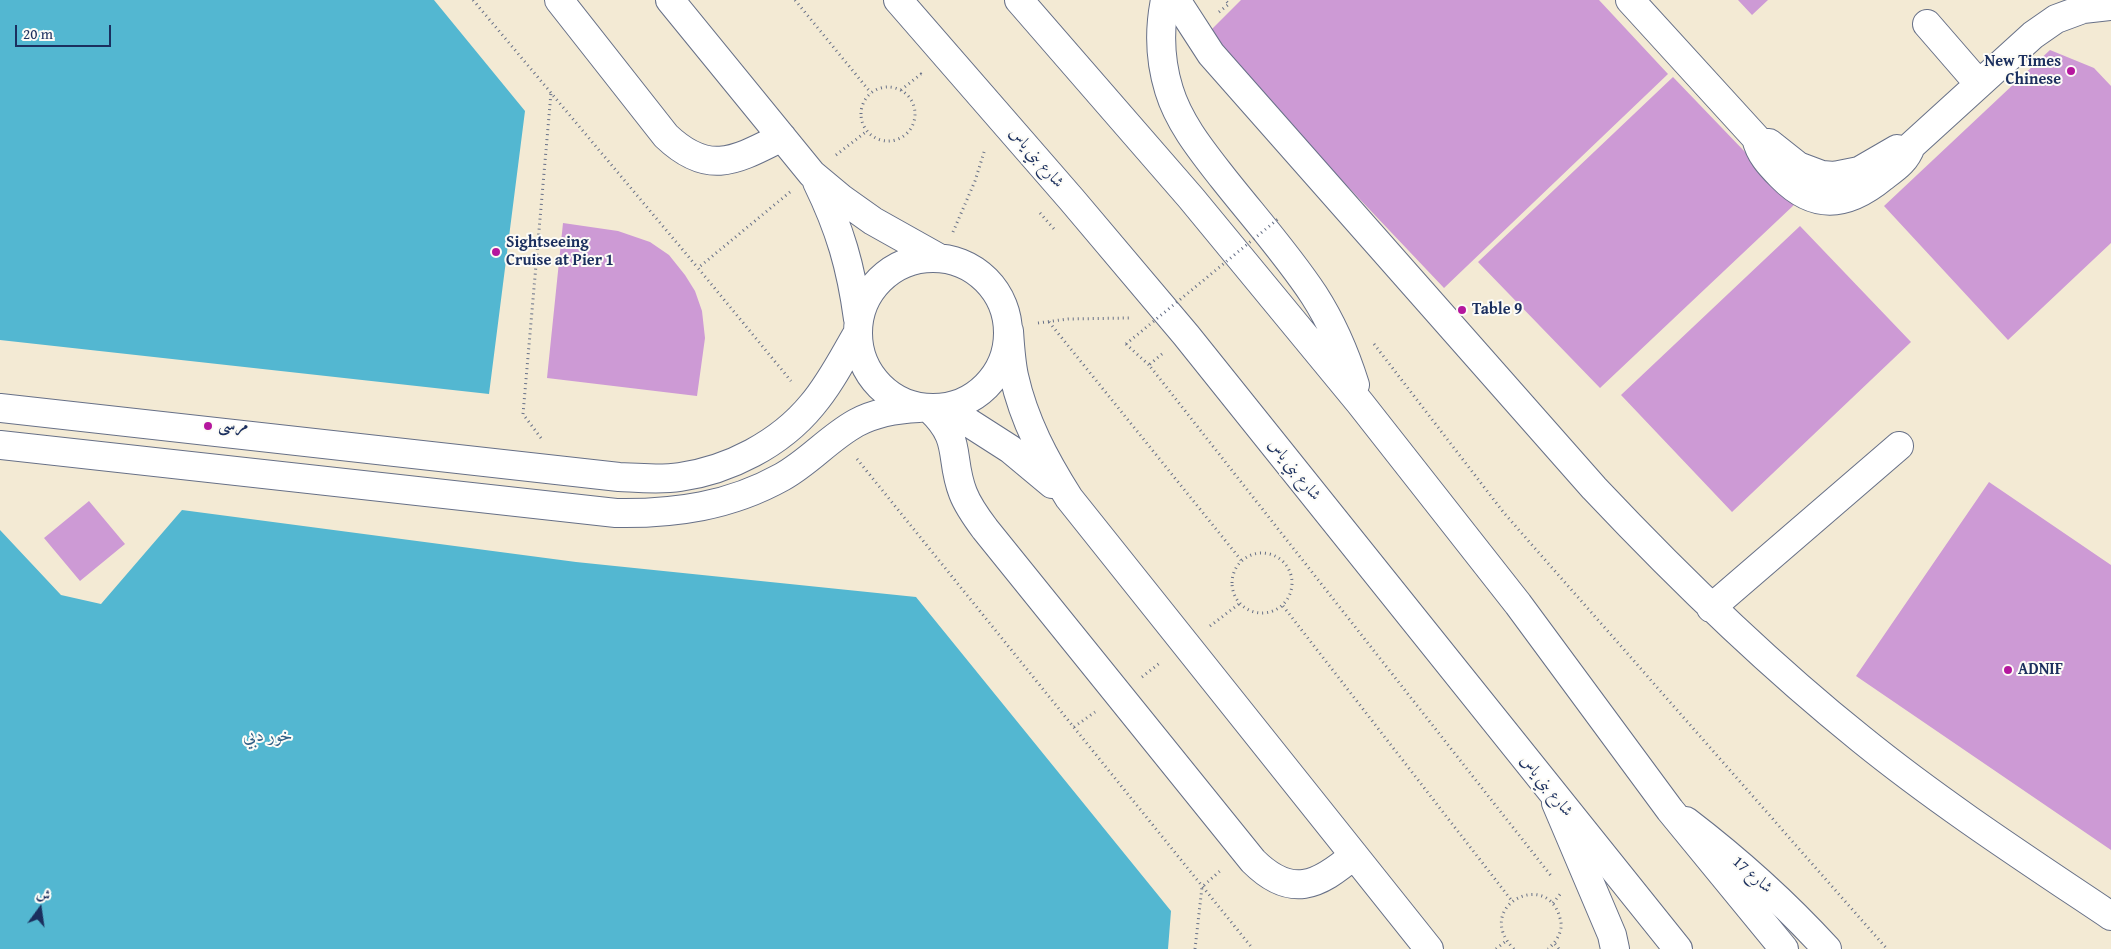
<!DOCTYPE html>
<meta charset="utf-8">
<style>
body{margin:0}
#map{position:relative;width:2111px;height:949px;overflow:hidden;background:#f3ead4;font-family:"Gentium Book Plus",Amiri,serif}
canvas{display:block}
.north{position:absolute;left:15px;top:884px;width:50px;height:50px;-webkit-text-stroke:4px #fdfcf7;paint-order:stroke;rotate:14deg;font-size:14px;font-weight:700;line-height:20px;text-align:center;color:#1b2f5e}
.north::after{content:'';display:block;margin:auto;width:18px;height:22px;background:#1b2f5e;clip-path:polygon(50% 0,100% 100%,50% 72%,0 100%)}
.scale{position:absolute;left:15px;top:25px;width:96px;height:22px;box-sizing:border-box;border:2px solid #1b2f5e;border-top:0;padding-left:6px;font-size:15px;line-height:18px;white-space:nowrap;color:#1b2f5e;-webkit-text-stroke:4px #fdfcf7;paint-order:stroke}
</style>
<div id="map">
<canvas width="2111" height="949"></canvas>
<div class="north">ش</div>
<div class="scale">20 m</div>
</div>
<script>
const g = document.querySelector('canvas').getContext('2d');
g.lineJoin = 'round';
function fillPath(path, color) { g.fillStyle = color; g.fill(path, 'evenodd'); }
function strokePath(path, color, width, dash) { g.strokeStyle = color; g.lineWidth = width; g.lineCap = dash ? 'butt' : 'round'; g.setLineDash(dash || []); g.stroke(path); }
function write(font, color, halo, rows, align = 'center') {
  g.font = font + ' "Gentium Book Plus",Amiri,serif'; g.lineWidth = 4; g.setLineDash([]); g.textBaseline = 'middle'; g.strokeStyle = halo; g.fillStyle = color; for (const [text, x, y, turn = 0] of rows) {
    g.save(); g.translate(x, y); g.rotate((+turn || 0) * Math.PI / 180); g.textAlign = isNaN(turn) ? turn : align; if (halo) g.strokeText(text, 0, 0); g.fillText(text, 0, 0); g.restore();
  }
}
fillPath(new Path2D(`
 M0 0H434L525 111 489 394 0 340Z
 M182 510 576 562 916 597 1171 911 1168 949H0V530L61 595 101 604Z`), '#53b7d1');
fillPath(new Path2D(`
 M1241 0H1599L1668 74 1444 288 1205 36Z
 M1738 0H1768L1752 15Z
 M2050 50 2094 68 2111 86V243L2008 340 1884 206Z
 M1673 77 1795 204 1600 388 1478 262Z
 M563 223 618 231 650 242 669 255 685 275 695 291 702 311 705 338 697 396 547 378Z
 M1800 226 1911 342 1732 512 1621 395Z
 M1989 482 2111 565V850L1856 676Z
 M89 501 125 544 80 581 44 538Z`), '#cd9ad5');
const minor = new Path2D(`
 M559 0 666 136C709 177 736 160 782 137
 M670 0 812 174 842 199 873 221 939 258
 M1176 0 1211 54 1594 488C1678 577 1765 662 1861 739 1940 803 2026 859 2111 916
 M1630 0 1756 138C1760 154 1769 164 1781 176 1815 211 1848 206 1883 177 1895 168 1906 161 1911 146L2033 35 2056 19 2083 9 2111 6
 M1927 24 1979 84
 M1769 143 1798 166 1822 175 1834 176 1859 171 1897 149
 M817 182C840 229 851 267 858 319
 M858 333a75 75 0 1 1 150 0a75 75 0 1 1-150 0Z
 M1009 331C1010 346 1011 362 1014 376 1024 421 1045 460 1069 498L1429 949
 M0 408 619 477C640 478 660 480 680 477 729 470 780 444 812 405 830 384 843 358 857 334
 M946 408 1010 449 1052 484
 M930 409C963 440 949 457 963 493 968 506 976 517 985 529L1253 861C1291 899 1318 886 1354 855
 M0 445 616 513C675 514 730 506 782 477 809 462 829 438 856 423 876 412 897 409 919 408
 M1711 608 1899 446
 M1556 803 1612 935 1615 949
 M1686 821C1737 860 1784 902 1827 949`);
const major = new Path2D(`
 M898 0 1072 200 1186 335 1678 949
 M1019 0 1191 198 1360 403 1518 604 1670 810 1784 949
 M1165 0C1159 30 1160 61 1169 90 1179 123 1202 151 1223 178 1253 216 1287 254 1314 295 1332 323 1345 353 1355 385`);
strokePath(minor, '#677087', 30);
strokePath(major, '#677087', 30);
strokePath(new Path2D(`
 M473 0 698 268
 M795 0 871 93
 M1219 12 1229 4 1225 0
 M861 114a27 27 0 1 1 54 0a27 27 0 1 1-54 0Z
 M901 90 921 74 922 75
 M836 155 867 131
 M790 192 698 268 791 381
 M1040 213 1054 229
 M953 232 975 181 985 149
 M1049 322 1241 560
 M1038 323 1068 319 1130 318
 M1126 344 1149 365
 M1374 344 1504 513 1887 949
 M1162 354 1149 365 1552 877
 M541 438 523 414 551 93
 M857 459 1253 949
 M1232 583a30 30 0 1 1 60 0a30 30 0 1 1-60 0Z
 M1283 606 1512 901
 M1210 626 1239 604
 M1142 677 1161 662
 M1074 727 1095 712
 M1553 903 1561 893
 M1555 944 1559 949
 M1195 949 1202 887 1221 870
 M1496 949 1506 941
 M1514 949C1472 907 1547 868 1560 918 1564 930 1557 941 1548 949`), '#677087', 3, [1, 4]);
strokePath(minor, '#fff', 28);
strokePath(major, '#fff', 28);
strokePath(new Path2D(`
 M1126 344 1278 219`), '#677087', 3, [1, 4]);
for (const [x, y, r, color] of [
 [2071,71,5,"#b5179e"],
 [496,252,5,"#b5179e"],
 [1462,310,5,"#b5179e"],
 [208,426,5,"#b5179e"],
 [2008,670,5,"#b5179e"]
]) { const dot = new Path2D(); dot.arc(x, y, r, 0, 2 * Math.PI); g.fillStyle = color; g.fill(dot); strokePath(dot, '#fdfcf7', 2); }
write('bold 16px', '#1b2f5e', '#fdfcf7', [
 ["New Times",2061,62,"right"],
 ["Chinese",2061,80,"right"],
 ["Sightseeing",506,243],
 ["Cruise at Pier 1",506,261],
 ["Table 9",1472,310],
 ["مرسی",218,426],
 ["ADNIF",2018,670]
], 'left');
write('16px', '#1b2f5e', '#fdfcf7', [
 ["شارع بني ياس",1036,158,49],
 ["شارع بني ياس",1294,470,51],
 ["شارع بني ياس",1546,786,51],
 ["شارع 17",1752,875,41]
]);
write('italic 18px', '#2f5f86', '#fdfcf7', [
 ["خور دبي",268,736]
]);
</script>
